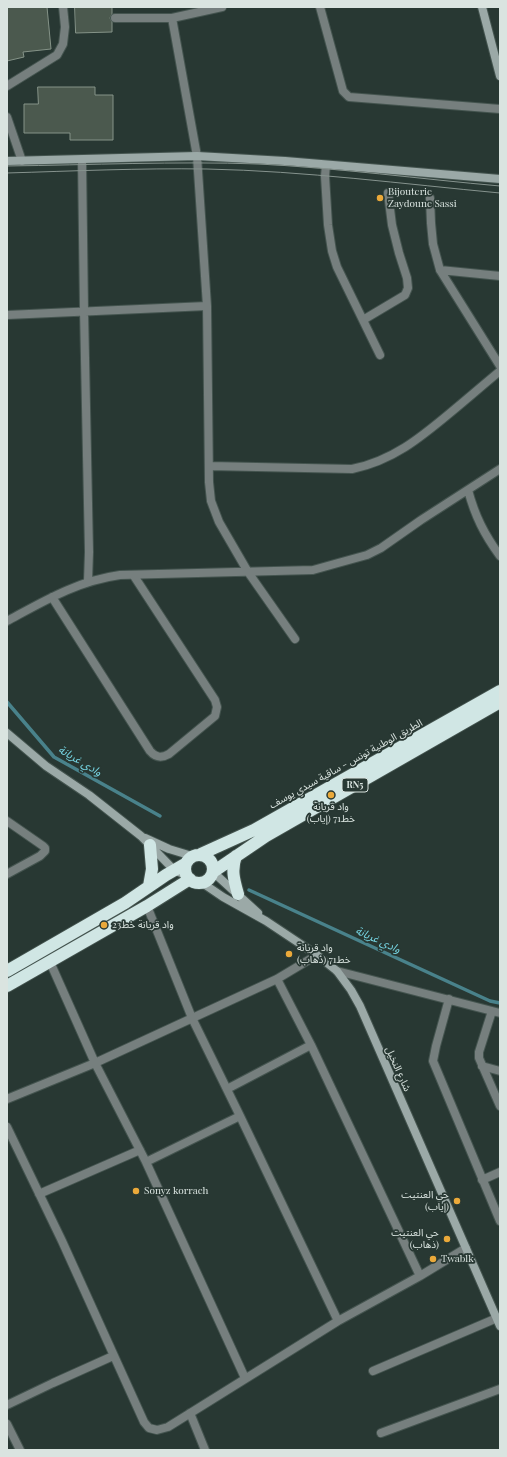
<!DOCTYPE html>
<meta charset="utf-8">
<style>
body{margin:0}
#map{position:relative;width:507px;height:1457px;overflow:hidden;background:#283833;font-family:"Playfair Display",serif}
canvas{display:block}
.frame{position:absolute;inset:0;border:8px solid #dae4e0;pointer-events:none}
</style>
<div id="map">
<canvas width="507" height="1457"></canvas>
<div class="frame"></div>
</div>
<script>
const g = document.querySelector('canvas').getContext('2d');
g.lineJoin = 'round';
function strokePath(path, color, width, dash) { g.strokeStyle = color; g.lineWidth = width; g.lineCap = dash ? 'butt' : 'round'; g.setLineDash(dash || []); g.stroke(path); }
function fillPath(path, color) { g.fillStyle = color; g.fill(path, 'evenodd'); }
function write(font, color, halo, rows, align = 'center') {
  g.font = font + ' "Playfair Display","Noto Sans Arabic",serif'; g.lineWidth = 3.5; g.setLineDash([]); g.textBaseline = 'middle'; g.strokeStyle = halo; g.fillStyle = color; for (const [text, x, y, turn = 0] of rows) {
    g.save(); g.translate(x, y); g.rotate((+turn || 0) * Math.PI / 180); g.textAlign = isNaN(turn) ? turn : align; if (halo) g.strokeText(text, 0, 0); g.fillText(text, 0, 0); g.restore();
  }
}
strokePath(new Path2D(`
 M7 702 54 757 160 816
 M249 890 490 1001 500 1003`), '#49828b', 3.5);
const building = new Path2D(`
 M7 7H47L51 49 23 52 24 57 7 61Z
 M75 7H112V14L110 18 112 22V32L76 33Z
 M38 87H95V95H113V140H70V133H24V104H38Z`);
fillPath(building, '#4b594e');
strokePath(building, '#859388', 1);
const street = new Path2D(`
 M320 7 343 91 349 97 500 109
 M115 18H172L222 7
 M172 18 197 156 207 306 209 482 211 501 219 522 248 572 295 639
 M7 86 57 55 63 44 65 27 63 7
 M7 117 22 161
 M82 160 84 310 89 552 88 581
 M326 165 325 176 328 225 332 251 337 267 380 355
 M430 198 431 223 433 244 440 270 500 366
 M440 270 500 276
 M7 315 207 306
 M363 320 405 295 408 288 407 278 399 253 392 225 388 193
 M209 466 352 469C392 461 420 438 450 413 467 399 483 385 500 371
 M468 490C475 516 484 534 500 556
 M52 597 150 751C156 758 162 758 169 754L215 716 217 707 215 700 134 576
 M7 621C44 601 77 581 120 575L313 570 338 563 367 555 381 548 421 520 500 469
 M7 821 43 846 45 848V851L40 856 7 874
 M147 906 192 1018 240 1116 338 1321
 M50 962 95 1063 146 1162 245 1378
 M337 971 500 1013
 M277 979 311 1045 420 1276
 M449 999 436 1046 433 1061 500 1221
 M492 1011 479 1052V1058L500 1106
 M482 1066 500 1071
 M227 1089 311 1045
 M7 1099 95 1063 277 979 317 955
 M7 1127 62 1241 144 1422 149 1428 157 1430 168 1427 338 1321 420 1276 466 1248
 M146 1162 240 1116
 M482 1180 500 1172
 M39 1194 140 1150
 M373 1371 497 1318
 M7 1405 53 1383 113 1356
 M190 1413 205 1450
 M7 1424 20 1450
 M381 1433 500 1389`);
const secondary = new Path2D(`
 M482 7 500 76
 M7 161 197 156 285 161 500 179
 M7 733 46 766 89 795 141 836 174 870 186 875
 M145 838 169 849 192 856
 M213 872 258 913
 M201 882 223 897 266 921 317 955 337 971 351 990 360 1006 500 1326`);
const highway = new Path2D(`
 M201 854 254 830 500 691
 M185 869a14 14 0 1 1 28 0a14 14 0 1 1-28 0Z
 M236 856C231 870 234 880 238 894
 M213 872 266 836 500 702
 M149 886 152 869 150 845
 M7 971 125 903 166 875 185 864
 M7 986 147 906 190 879`);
strokePath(street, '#44544f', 10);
strokePath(secondary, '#44544f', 10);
strokePath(highway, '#44544f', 14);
strokePath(street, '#767f7e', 8);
strokePath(secondary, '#9ba9a7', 8);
strokePath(highway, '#d0e6e4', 12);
strokePath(new Path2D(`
 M7 166C91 165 175 161 259 164 339 168 420 179 500 186
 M7 173C74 171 140 168 207 169 305 171 403 184 500 193`), '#86938e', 1);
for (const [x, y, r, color] of [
 [380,198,4,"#eba93a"],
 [331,795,4,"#eba93a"],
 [104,925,4,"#eba93a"],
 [289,954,4,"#eba93a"],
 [136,1191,4,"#eba93a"],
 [457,1201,4,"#eba93a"],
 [447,1239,4,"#eba93a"],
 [433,1259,4,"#eba93a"]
]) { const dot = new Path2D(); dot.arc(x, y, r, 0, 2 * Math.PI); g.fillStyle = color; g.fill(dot); strokePath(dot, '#283833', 1.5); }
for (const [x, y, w] of [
 [355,785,26]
]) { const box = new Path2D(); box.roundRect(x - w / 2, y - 7, w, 14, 3); g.fillStyle = '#283833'; g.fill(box); strokePath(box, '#dae4e0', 1); }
write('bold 9px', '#dae4e0', null, [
 ["RN5",355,785]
]);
write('10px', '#dae4e0', '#283833', [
 ["Bijouterie",388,192],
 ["Zaydoune Sassi",388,204],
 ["واد قريانة",331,807,"center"],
 ["خط71 (إياب)",331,819,"center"],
 ["واد قريانة خط23",112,925],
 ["واد قريانة",297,948],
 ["خط71 (ذهاب)",297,960],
 ["Sonyz korrach",144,1191],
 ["حي العنتيت",449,1195,"right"],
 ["(إياب)",449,1207,"right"],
 ["حي العنتيت",439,1233,"right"],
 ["(ذهاب)",439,1245,"right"],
 ["Twablk",441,1259]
], 'left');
write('10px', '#dae4e0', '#283833', [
 ["الطريق الوطنية تونس - ساقية سيدي يوسف",346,764,-29],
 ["شارع النخيل",398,1069,66]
]);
write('italic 11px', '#76d5e3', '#283833', [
 ["وادي غريانة",80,761,31],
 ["وادي غريانة",378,940,25]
]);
</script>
